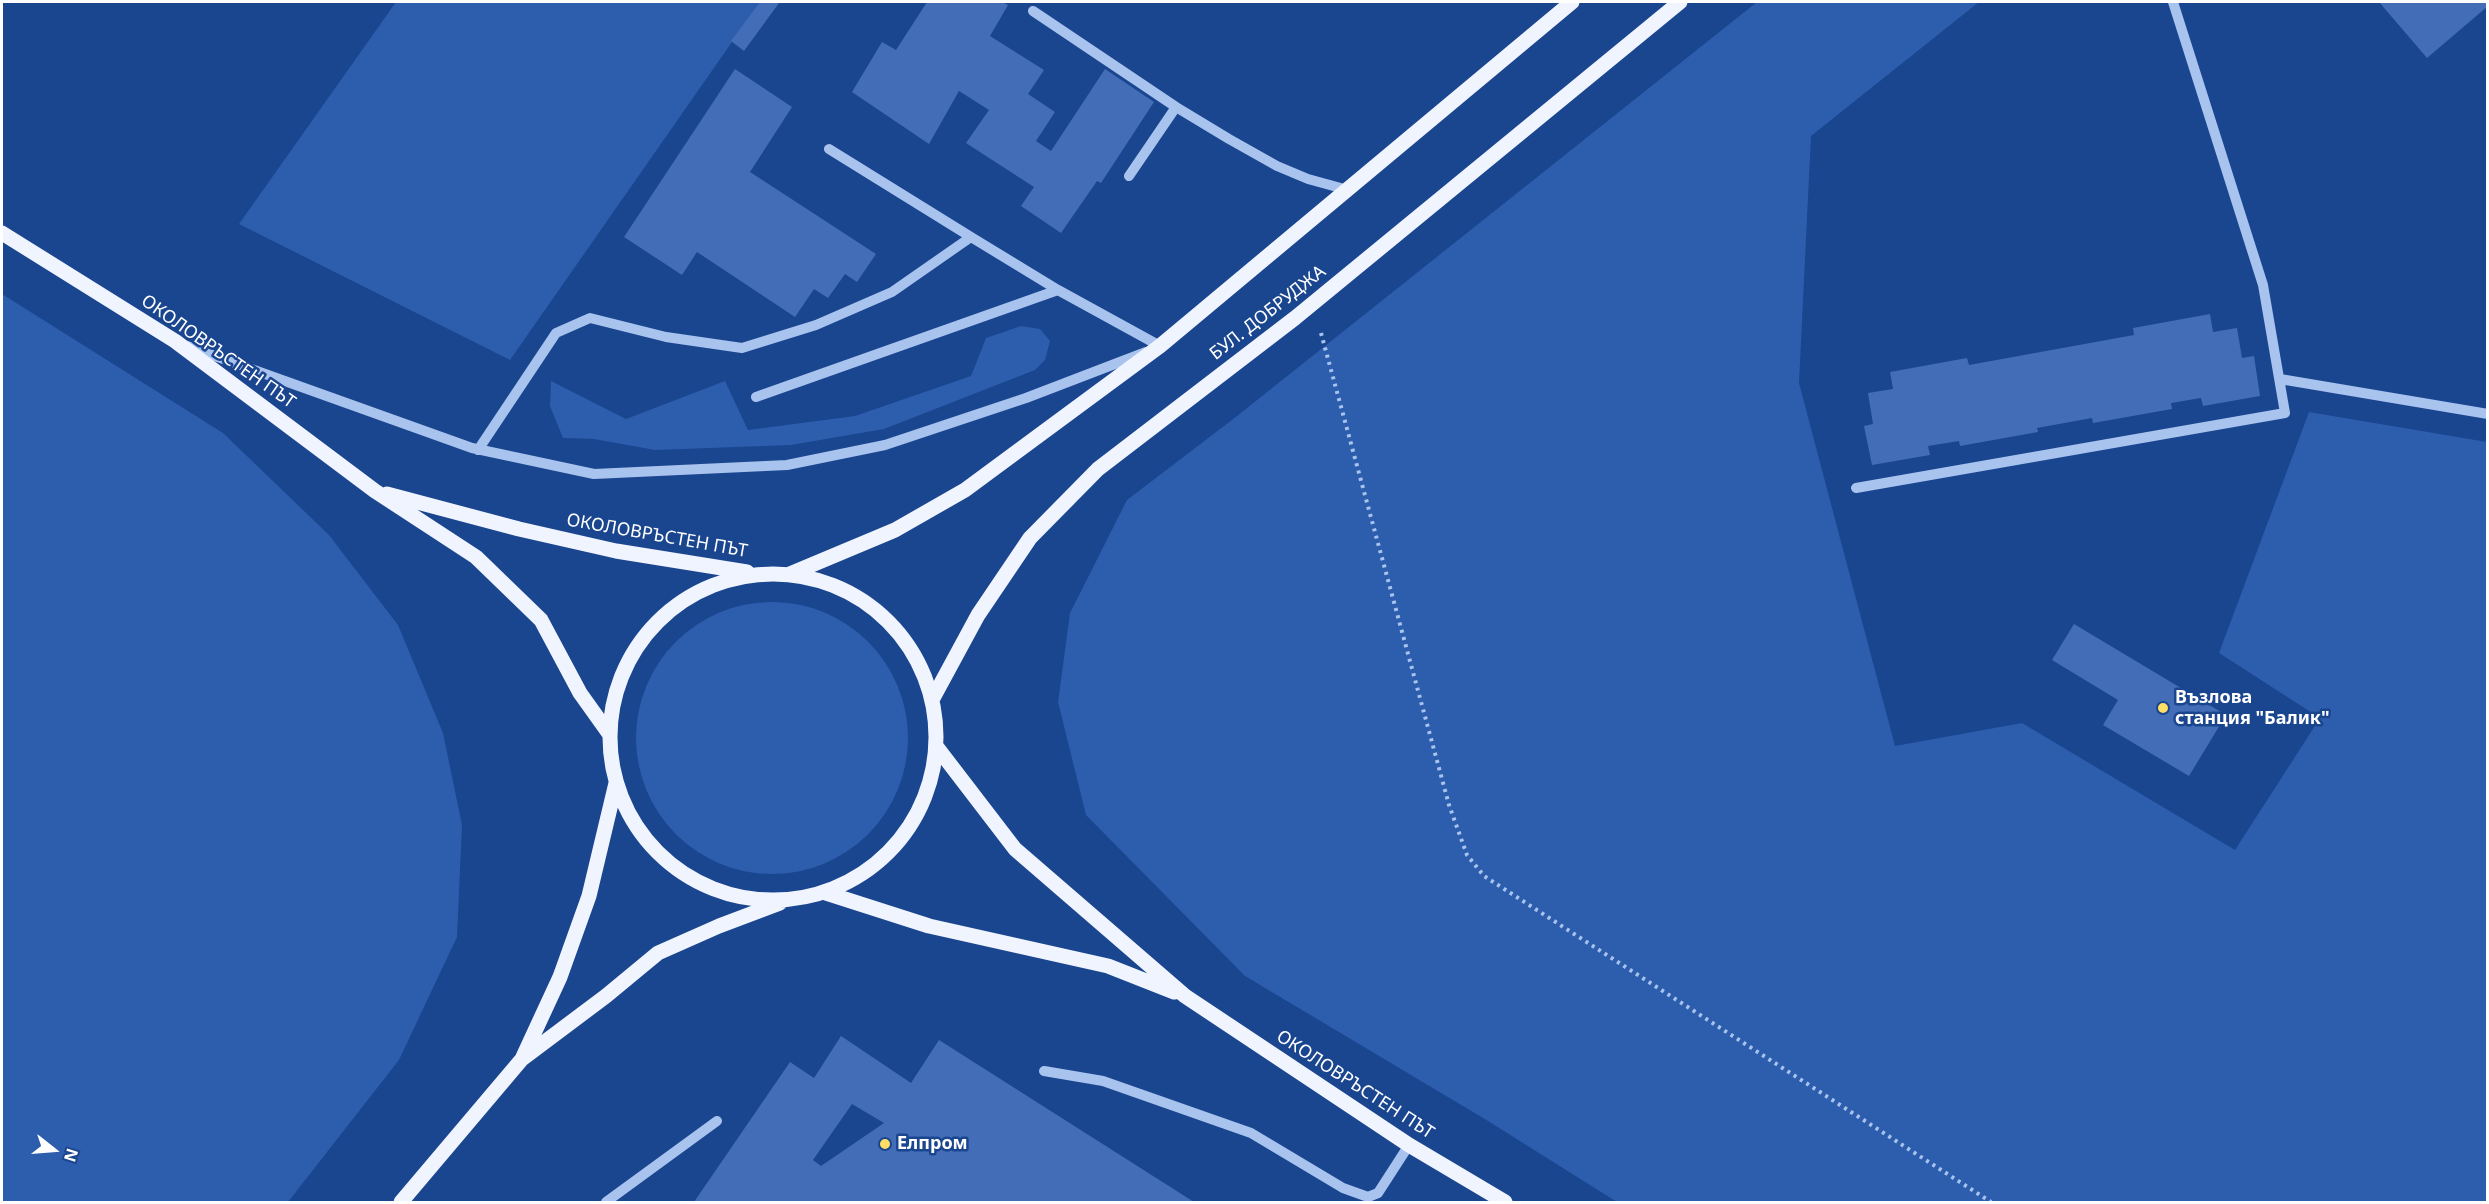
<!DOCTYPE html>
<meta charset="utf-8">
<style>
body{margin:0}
#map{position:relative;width:2489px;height:1204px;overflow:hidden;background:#1a458f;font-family:"Noto Sans",sans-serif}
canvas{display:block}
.frame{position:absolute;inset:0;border:3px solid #fff;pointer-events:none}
.north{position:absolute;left:24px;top:1120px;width:60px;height:60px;-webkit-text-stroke:4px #1a458f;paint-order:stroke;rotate:107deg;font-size:16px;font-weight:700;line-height:24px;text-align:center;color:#fff}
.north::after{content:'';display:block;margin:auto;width:21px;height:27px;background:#fff;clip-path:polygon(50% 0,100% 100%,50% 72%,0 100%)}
</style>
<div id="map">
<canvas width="2489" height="1204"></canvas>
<div class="frame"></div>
<div class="north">N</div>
</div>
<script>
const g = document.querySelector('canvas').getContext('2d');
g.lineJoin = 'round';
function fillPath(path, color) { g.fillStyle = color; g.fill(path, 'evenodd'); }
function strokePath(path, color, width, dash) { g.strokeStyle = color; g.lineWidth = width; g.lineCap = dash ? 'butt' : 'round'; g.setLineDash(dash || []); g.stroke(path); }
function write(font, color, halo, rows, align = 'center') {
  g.font = font + ' "Noto Sans",sans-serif'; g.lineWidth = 5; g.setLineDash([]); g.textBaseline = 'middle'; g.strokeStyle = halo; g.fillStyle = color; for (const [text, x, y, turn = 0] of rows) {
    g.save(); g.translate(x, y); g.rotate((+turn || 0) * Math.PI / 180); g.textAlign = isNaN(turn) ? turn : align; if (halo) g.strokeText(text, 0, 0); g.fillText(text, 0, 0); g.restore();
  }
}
fillPath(new Path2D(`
 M396 2H760L510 360 239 224Z
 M1757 2H1979L1811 136 1799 383 1895 746 2022 723 2235 850 2320 718 2219 653 2309 412 2487 442V1202H1617L1488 1121 1245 976 1086 815 1058 702 1070 613 1127 500 1237 416Z
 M2 294 223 433 329 535 398 625 443 733 462 825 457 937 399 1060 288 1202H2Z
 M1021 326 1040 329 1050 341 1045 360 1035 370 884 429 791 445 655 450 594 439 563 438 550 406 551 381 626 419 725 381 748 430 855 416 971 376 986 338Z
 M636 738a136 136 0 1 1 272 0a136 136 0 1 1-272 0Z`), '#2d5dad');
fillPath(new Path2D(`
 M760 2 779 3 744 51 731 41Z
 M927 2H1002L1008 5 990 36 1044 70 1028 94 1055 112 1036 141 1051 151 1105 69 1154 102 1101 183 1097 181 1061 233 1021 206 1034 187 966 143 989 110 959 91 929 144 852 92 882 42 896 50Z
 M2379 2H2488V6L2427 58Z
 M735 69 792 107 750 172 876 254 857 282 845 274 828 298 814 289 795 317 697 252 682 275 624 237Z
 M2210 314 2213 332 2237 328 2242 358 2254 356 2260 396 2203 406 2201 398 2171 403 2172 409 2093 423 2092 418 2037 428 2038 432 1960 446 1959 441 1928 446 1930 455 1872 465 1864 426 1873 424 1868 393 1893 389 1890 372 1967 358 1969 365 2134 335 2133 328Z
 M2074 624 2226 715 2189 776 2103 725 2118 700 2052 660Z
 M841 1036 911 1083 939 1040 1194 1202H694L790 1062 814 1078ZM852 1104 884 1123 821 1166 813 1160Z`), '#436eb7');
strokePath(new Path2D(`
 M1321 333 1449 805 1467 855 1484 876 1991 1202`), '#a8c3ee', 4, [3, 4.5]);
strokePath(new Path2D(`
 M1033 11 1176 107 1229 139 1277 166 1308 179 1348 190
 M829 149 971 237
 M1129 176 1176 107
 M187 346 472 448 594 474 787 465 885 445 1026 398 1146 352
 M2280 379 2488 414
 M756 397 1058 290
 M478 450 556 333 590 318 666 337 742 348 816 325 892 292 971 237 1058 290 1160 346
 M1856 488 2285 413 2263 285 2173 2
 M1044 1071 1103 1081 1251 1133 1343 1188 1368 1197 1378 1193 1409 1145
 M606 1202 717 1121`), '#a8c3ee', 10);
strokePath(new Path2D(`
 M2 233 175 341 375 491 476 557 541 620 580 693 610 735
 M387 494 519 529 616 551 747 572
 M610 737a163 163 0 1 1 326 0a163 163 0 1 1-326 0Z
 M790 574 895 530 965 490 1160 346 1572 2
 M932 700 978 615 1030 538 1098 469 1295 318 1680 2
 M936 746 1015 849 1185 996 1409 1145 1505 1202
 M826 893 929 926 1108 966 1174 992
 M523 1057 560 977 589 896 616 783
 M401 1202 522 1059 606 996 658 953 719 926 780 903`), '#f0f4ff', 15);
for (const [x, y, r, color] of [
 [2163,708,6,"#ffde66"],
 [885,1144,6,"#ffde66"]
]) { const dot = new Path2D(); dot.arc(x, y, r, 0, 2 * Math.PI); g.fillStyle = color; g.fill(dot); strokePath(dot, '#1a458f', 2); }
write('18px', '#fff', '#1a458f', [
 ["БУЛ. ДОБРУДЖА",1268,313,-38],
 ["ОКОЛОВРЪСТЕН ПЪТ",218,352,35],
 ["ОКОЛОВРЪСТЕН ПЪТ",657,536,10],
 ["ОКОЛОВРЪСТЕН ПЪТ",1355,1085,33]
]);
write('bold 18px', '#fff', '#1a458f', [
 ["Възлова",2175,698],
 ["станция \"Балик\"",2175,719],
 ["Елпром",897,1144]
], 'left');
</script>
